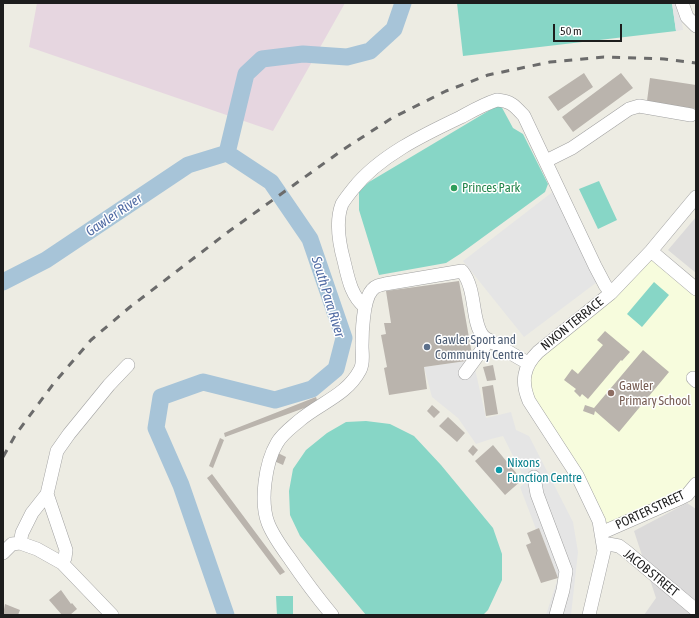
<!DOCTYPE html>
<style>
body{margin:0}
#map{position:relative;width:699px;height:618px;overflow:hidden;background:#edece3;font-family:"Asap Condensed",sans-serif}
canvas{display:block}
.frame{position:absolute;inset:0;border:4px solid #1d1d1d;pointer-events:none}
.scale{position:absolute;left:553px;top:24px;width:69px;height:18px;box-sizing:border-box;border:2px solid #1d1d1d;border-top:0;padding-left:5px;font-size:12px;line-height:14px;white-space:nowrap;color:#1d1d1d;-webkit-text-stroke:3px #fff;paint-order:stroke}
</style>
<div id="map">
<canvas width="699" height="618"></canvas>
<div class="frame"></div>
<div class="scale">50 m</div>
</div>
<script>
const g = document.querySelector('canvas').getContext('2d');
g.lineJoin = 'round';
function fillPath(path, color) { g.fillStyle = color; g.fill(path, 'evenodd'); }
function strokePath(path, color, width, dash) { g.strokeStyle = color; g.lineWidth = width; g.lineCap = dash ? 'butt' : 'round'; g.setLineDash(dash || []); g.stroke(path); }
function write(font, color, halo, rows, align = 'center') {
  g.font = font + ' "Asap Condensed",sans-serif'; g.lineWidth = 3; g.setLineDash([]); g.textBaseline = 'middle'; g.strokeStyle = halo; g.fillStyle = color; for (const [text, x, y, turn = 0] of rows) {
    g.save(); g.translate(x, y); g.rotate((+turn || 0) * Math.PI / 180); g.textAlign = isNaN(turn) ? turn : align; if (halo) g.strokeText(text, 0, 0); g.fillText(text, 0, 0); g.restore();
  }
}
fillPath(new Path2D(`
 M696 217V273L668 250Z
 M687 503 696 509V615H644L656 598 634 531Z`), '#dbdada');
fillPath(new Path2D(`
 M37 3H345L273 131 29 47Z`), '#e6d6e0');
fillPath(new Path2D(`
 M651 251 696 289V484L601 533 529 401 528 363Z`), '#f7fcdd');
fillPath(new Path2D(`
 M457 3H672L676 31 463 56Z
 M500 104 513 128 523 134 548 184 545 192 460 254 446 263 379 275 359 210V191L369 182Z
 M599 181 617 220 598 229 579 189Z
 M654 282 669 295 642 327 627 314Z
 M366 421 390 424 414 436 441 465 493 528 502 554V580L488 610 483 615H366L300 536 290 515 289 491 293 469 306 450 327 433 346 422Z
 M276 596H293V615H277Z`), '#87d6c6');
fillPath(new Path2D(`
 M672 3H676L681 15 683 30 676 31Z
 M559 187 605 276 524 337 463 261Z
 M473 360 486 418 511 412 516 430 529 436 573 522 578 552 571 615H546L558 578 539 528 536 529 520 487 526 482 503 436 491 439 476 444 458 418 432 397 424 367Z`), '#e5e5e5');
strokePath(new Path2D(`
 M227 153 246 74 262 59 303 54 347 57 370 51 394 29 403 3
 M3 282 46 260 188 165 227 153
 M226 615 181 485 156 428 161 397 203 382 275 400 312 389 336 369 344 338 310 239 271 182 227 153`), '#a7c4d8', 17);
fillPath(new Path2D(`
 M584 73 593 87 558 111 548 97Z
 M621 73 633 88 573 132 562 117Z
 M650 78 696 85V109L647 101Z
 M459 281 473 360 424 367 427 389 389 395 384 368 387 367 381 335 386 334 384 323H391L386 291Z
 M605 331 630 352 622 361 621 360 588 399 582 394 580 397 574 391 576 389 564 380 572 369 578 374 603 345 597 340Z
 M643 350 669 372 619 432 595 411 594 415 583 411 585 405 594 408Z
 M493 365 496 380 487 381 483 367Z
 M493 385 498 414 486 416 482 387Z
 M316 397 318 403 225 437 224 433Z
 M432 405 440 412 434 418 427 411Z
 M448 417 465 433 457 442 439 426Z
 M220 438 224 440 213 468 209 466Z
 M473 445 478 450 473 456 468 451Z
 M493 445 522 480 505 495 475 461Z
 M278 453 286 457 283 465 274 461Z
 M212 474 285 572 280 575 207 478Z
 M539 528 558 578 541 583 526 545 531 543 527 533Z
 M61 590 71 604 72 603 77 609 70 615H62L49 600Z
 M5 604 20 610 18 615H3Z`), '#bab4ad');
const minor = new Path2D(`
 M682 3 687 17 696 26
 M546 161 572 148 629 109 639 106 691 115
 M651 251 696 289
 M365 307C351 296 348 278 344 261 339 243 335 222 342 204 345 199 349 194 353 189 379 156 423 135 461 117 472 111 484 104 497 100 511 101 515 106 524 116L595 266 605 285 611 293
 M465 373 489 340
 M693 378 696 381
 M534 477 537 494 543 510 566 571 563 590 556 615
 M47 494 66 550 65 558 62 563
 M601 533 681 498 687 495 696 484
 M20 543 22 533 32 513 47 494 57 451 69 434 109 385 128 365
 M603 543 619 546 627 552 696 610
 M3 553 12 544 20 543 37 549 62 563 112 615
 M332 615C317 597 303 578 290 559 282 548 273 536 268 523 260 502 265 463 277 443 282 434 292 427 300 420 320 403 347 395 360 370 364 363 362 354 362 346 362 333 363 300 372 290 375 286 380 285 385 284L462 271C477 290 471 322 483 336 488 341 495 343 501 347 510 353 519 358 528 363
 M589 615 604 551 599 521 577 475 529 401C521 382 523 367 538 352L611 293 651 251 696 197`);
strokePath(minor, '#a1a1a1', 14);
strokePath(minor, '#fff', 13);
strokePath(new Path2D(`
 M3 457 16 434 54 383 91 340 130 307 228 232 344 149 392 118 446 91 488 75 550 62 604 57 664 59 696 63`), '#6b6b6b', 3, [8, 8]);
for (const [x, y, r, color] of [
 [454,188,4,"#2e9e5b"],
 [427,347,4,"#5c6f8a"],
 [611,393,4,"#8d6e63"],
 [499,470,4,"#0f9aa8"]
]) { const dot = new Path2D(); dot.arc(x, y, r, 0, 2 * Math.PI); g.fillStyle = color; g.fill(dot); strokePath(dot, '#fff', 1.5); }
write('13px', '#27864d', '#fff', [
 ["Princes Park",462,188]
], 'left');
write('13px', '#1d1d1d', '#fff', [
 ["NIXON TERRACE",572,324,-39],
 ["PORTER STREET",650,510,-25],
 ["JACOB STREET",651,573,39]
]);
write('13px', '#4e5e75', '#fff', [
 ["Gawler Sport and",435,340],
 ["Community Centre",435,355]
], 'left');
write('13px', '#785e54', '#fff', [
 ["Gawler",619,386],
 ["Primary School",619,401]
], 'left');
write('13px', '#0d838f', '#fff', [
 ["Nixons",507,463],
 ["Function Centre",507,478]
], 'left');
write('italic 14px', '#516ca4', '#fff', [
 ["Gawler River",114,215,-34],
 ["South Para River",328,297,73]
]);
</script>
